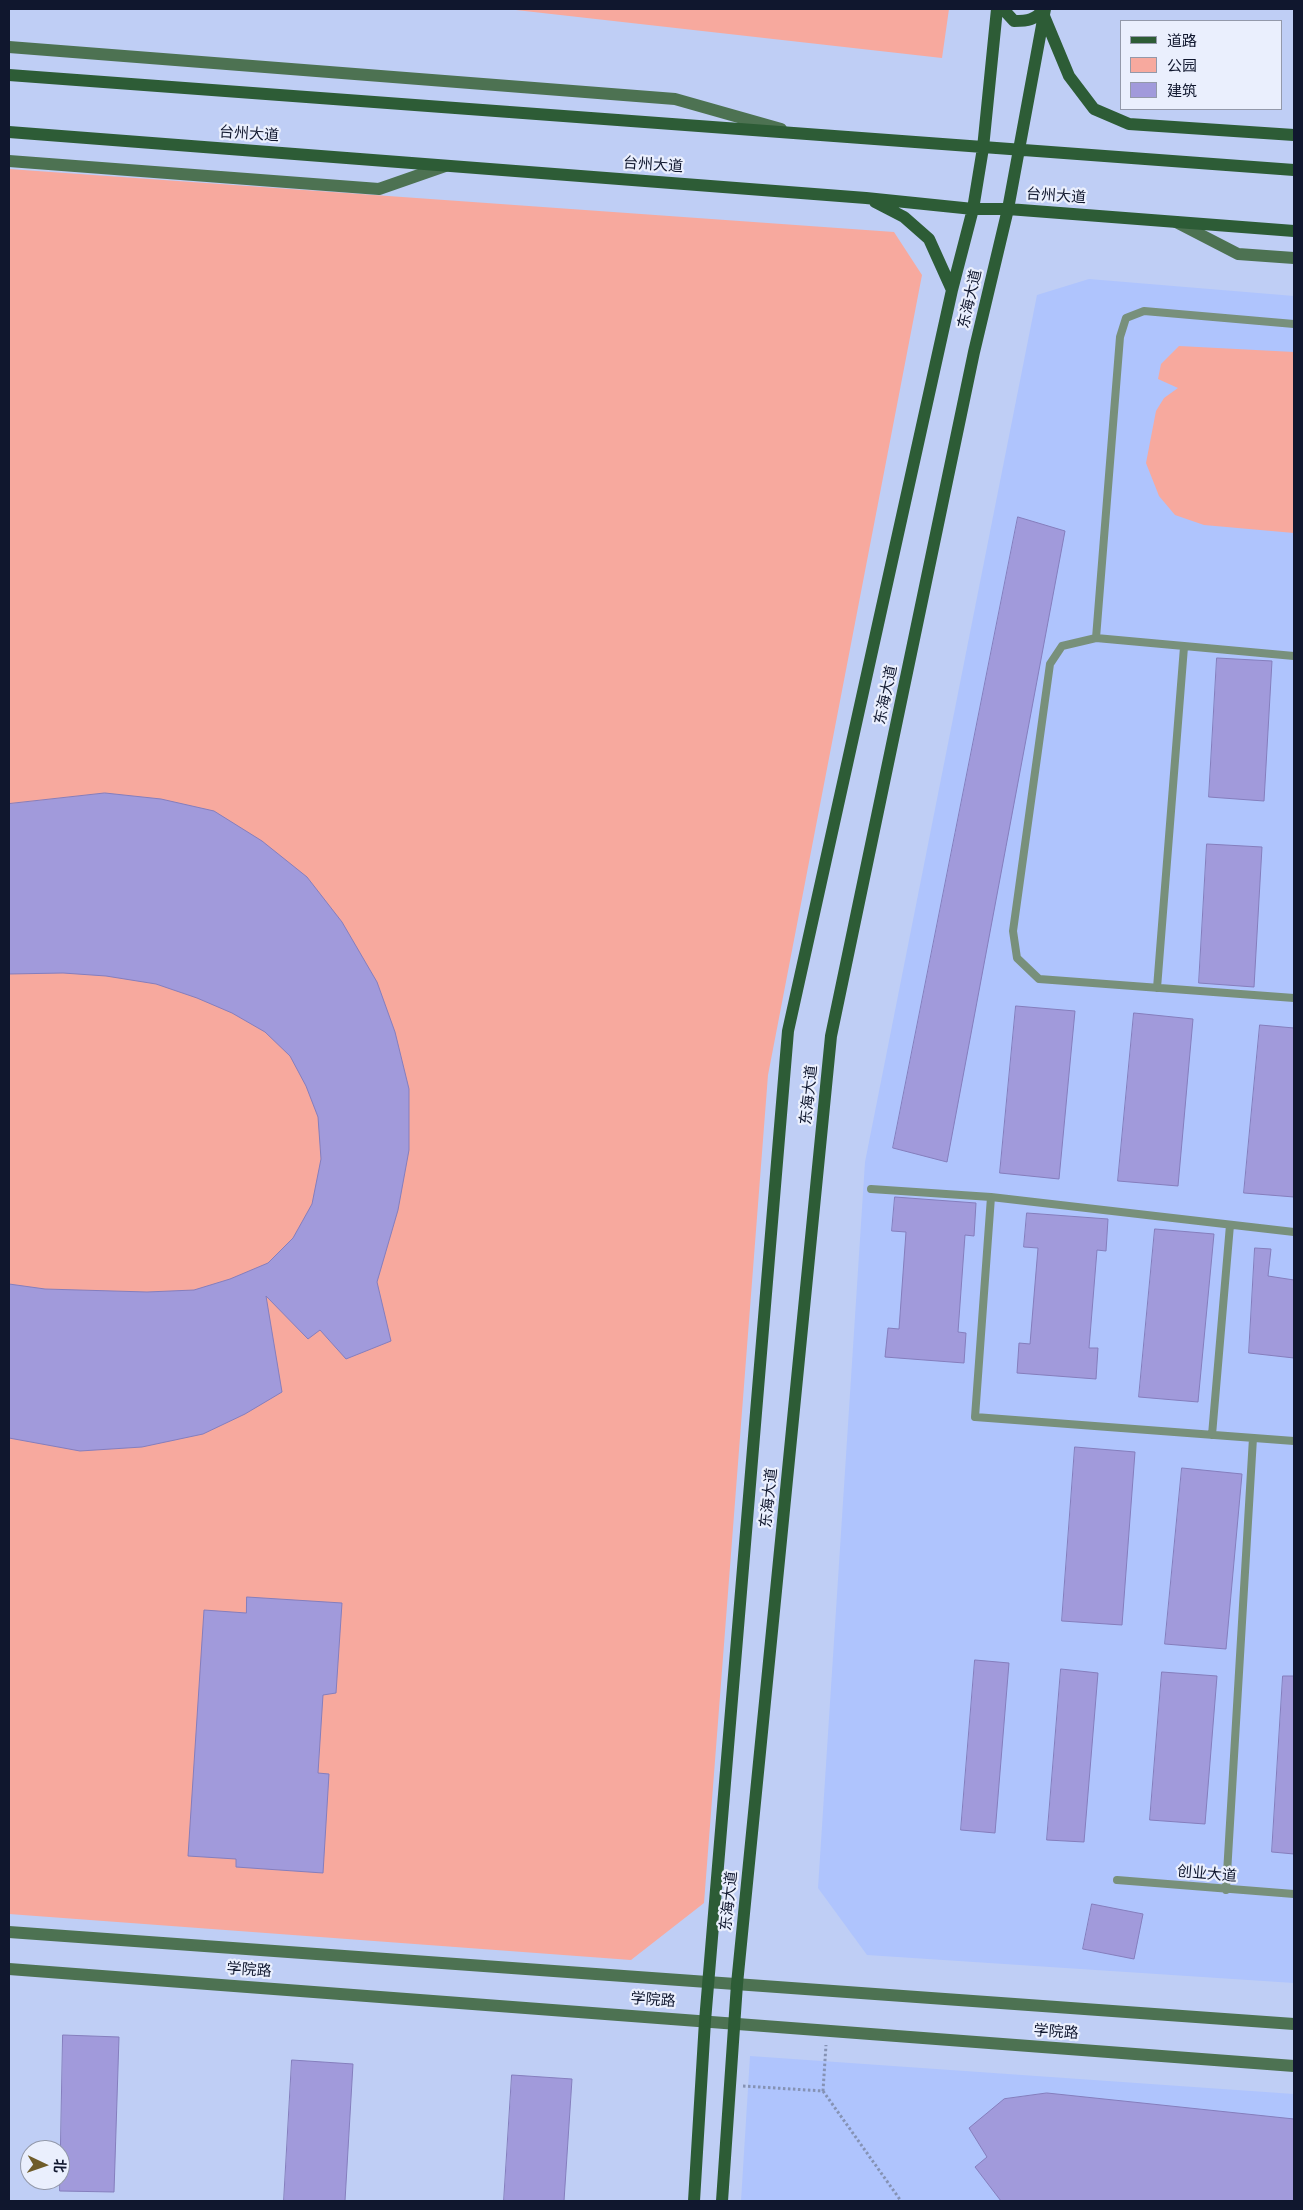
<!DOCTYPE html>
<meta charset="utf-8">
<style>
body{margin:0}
#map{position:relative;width:1303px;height:2210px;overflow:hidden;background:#bfcef5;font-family:"Alegreya Sans","Noto Sans SC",sans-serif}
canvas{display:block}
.frame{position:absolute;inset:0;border:10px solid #10172e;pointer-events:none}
.legend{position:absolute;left:1120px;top:20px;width:162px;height:90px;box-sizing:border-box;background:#eaeffd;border:1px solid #9399aa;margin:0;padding:6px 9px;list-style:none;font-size:15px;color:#10172e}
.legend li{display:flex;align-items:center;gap:10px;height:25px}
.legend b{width:25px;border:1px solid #9399aa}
.north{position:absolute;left:20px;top:2140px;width:50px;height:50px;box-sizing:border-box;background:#eaeffd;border:1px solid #9399aa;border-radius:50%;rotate:93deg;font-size:14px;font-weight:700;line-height:20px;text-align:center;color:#10172e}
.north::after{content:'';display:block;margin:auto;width:18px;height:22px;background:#6f5c2a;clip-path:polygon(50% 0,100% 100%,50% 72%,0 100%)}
</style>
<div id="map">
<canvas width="1303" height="2210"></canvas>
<div class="frame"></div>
<ul class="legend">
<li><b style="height:6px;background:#2d5c36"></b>道路</li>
<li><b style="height:14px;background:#f7a99e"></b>公园</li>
<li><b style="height:14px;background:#a19adb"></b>建筑</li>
</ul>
<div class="north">北</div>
</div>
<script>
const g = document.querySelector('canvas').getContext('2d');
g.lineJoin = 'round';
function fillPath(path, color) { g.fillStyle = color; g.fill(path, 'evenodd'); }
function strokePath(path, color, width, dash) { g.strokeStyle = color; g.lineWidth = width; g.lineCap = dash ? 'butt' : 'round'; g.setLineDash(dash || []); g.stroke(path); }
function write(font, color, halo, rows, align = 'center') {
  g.font = font + ' "Alegreya Sans","Noto Sans SC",sans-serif'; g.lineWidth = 4.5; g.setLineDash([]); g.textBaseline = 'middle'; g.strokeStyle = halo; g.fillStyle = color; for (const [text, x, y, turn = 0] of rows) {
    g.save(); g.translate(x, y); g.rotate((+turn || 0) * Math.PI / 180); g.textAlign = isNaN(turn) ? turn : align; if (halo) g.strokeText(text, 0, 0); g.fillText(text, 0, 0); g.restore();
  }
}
fillPath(new Path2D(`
 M1089 279 1294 296V1983L867 1955 818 1888 865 1162 1037 295Z
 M750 2056 1294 2094V2201H741Z`), '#afc4fd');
fillPath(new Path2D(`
 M507 9H949L942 58Z
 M9 169 894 232 922 275 768 1075 704 1903 631 1960 9 1914Z
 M1179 346 1294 352V533L1204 525 1175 515 1159 496 1146 463 1156 411 1164 398 1178 388 1158 379 1161 364Z`), '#f7a99e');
const building = new Path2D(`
 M1018 517 1065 531 947 1162 893 1148Z
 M1217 658 1272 661 1264 801 1209 797Z
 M105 793 161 799 214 811 262 841 307 877 342 922 377 982 395 1032 409 1089V1150L398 1210 377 1282 391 1341 346 1359 320 1330 308 1339 266 1296 282 1392 245 1414 203 1434 142 1447 80 1451 9 1438V1284L45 1289 147 1292 194 1290 230 1279 268 1263 293 1238 312 1204 321 1159 318 1117 306 1086 290 1056 265 1032 232 1013 197 998 156 984 106 976 63 973 9 974V804Z
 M1207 844 1262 847 1254 987 1199 983Z
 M1016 1006 1075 1011 1059 1179 1000 1173Z
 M1134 1013 1193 1019 1178 1186 1118 1181Z
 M1260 1025 1294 1028V1197L1244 1193Z
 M895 1197 976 1203 974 1236 965 1235 958 1332 966 1333 964 1363 885 1357 888 1328 899 1329 906 1232 892 1231Z
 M1027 1213 1108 1219 1106 1251 1097 1250 1089 1348H1098L1096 1379 1017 1373 1019 1343 1030 1344 1038 1248 1024 1247Z
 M1155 1229 1214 1234 1198 1402 1139 1397Z
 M1255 1248 1271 1249 1268 1276 1294 1280V1358L1249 1353Z
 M1075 1447 1135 1452 1122 1625 1062 1621Z
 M1182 1468 1242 1474 1226 1649 1165 1644Z
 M247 1597 342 1603 336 1693 323 1695 318 1773 329 1774 323 1873 236 1867V1859L188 1856 204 1610 246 1613Z
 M975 1660 1009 1663 995 1833 961 1830Z
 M1061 1669 1098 1673 1084 1842 1047 1840Z
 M1162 1672 1217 1676 1205 1824 1150 1820Z
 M1283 1676H1294V1854L1272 1852Z
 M1092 1904 1143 1914 1134 1959 1083 1949Z
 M63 2035 119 2037 114 2192 60 2191Z
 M292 2060 353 2064 345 2201H284Z
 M512 2075 572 2079 564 2201H504Z
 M1047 2093 1294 2119V2201H1001L975 2167 987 2157 969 2128 1004 2099Z`);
fillPath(building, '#a19adb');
strokePath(building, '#857ebd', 1);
strokePath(new Path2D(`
 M743 2086 823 2091 826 2045
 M823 2091 901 2201`), '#8592b4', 3, [2.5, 2.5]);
strokePath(new Path2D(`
 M1096 638 1120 337 1126 318 1144 311 1294 324
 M1294 656 1096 638 1062 646 1050 664 1013 931 1017 958 1039 979 1294 998
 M1157 988 1184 647
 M871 1189 991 1197 1294 1232
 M991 1197 975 1417 1294 1441
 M1212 1435 1230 1225
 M1117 1880 1294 1894
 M1226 1890 1253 1438`), '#78907b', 8);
strokePath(new Path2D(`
 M9 47 675 99 781 129
 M9 161 379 189 445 166
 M1176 222 1238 254 1294 258
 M9 1932 1294 2024
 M9 1969 1294 2066`), '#4d7252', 12);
strokePath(new Path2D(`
 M1003 9 1014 21C1028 21 1035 20 1044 9
 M1044 16 1069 76 1094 109 1129 124 1294 135
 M9 75 1294 170
 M9 132 866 198 973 209H1008L1294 231
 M875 202 904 217 929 239 952 290
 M694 2201 705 2021 788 1031 952 290 973 209 983 148 997 9
 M722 2201 737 1984 831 1036 974 352 1008 209 1045 9`), '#2d5c36', 12);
write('15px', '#10172e', '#eaeffd', [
 ["台州大道",249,134,4],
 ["台州大道",653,165,4],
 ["台州大道",1056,196,4],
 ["东海大道",970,299,-77],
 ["东海大道",886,695,-78],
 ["东海大道",809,1095,-84],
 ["东海大道",769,1498,-84],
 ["创业大道",1207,1874,5],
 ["东海大道",729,1901,-84],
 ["学院路",249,1970,4],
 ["学院路",653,2000,4],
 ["学院路",1056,2032,4]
]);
</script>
